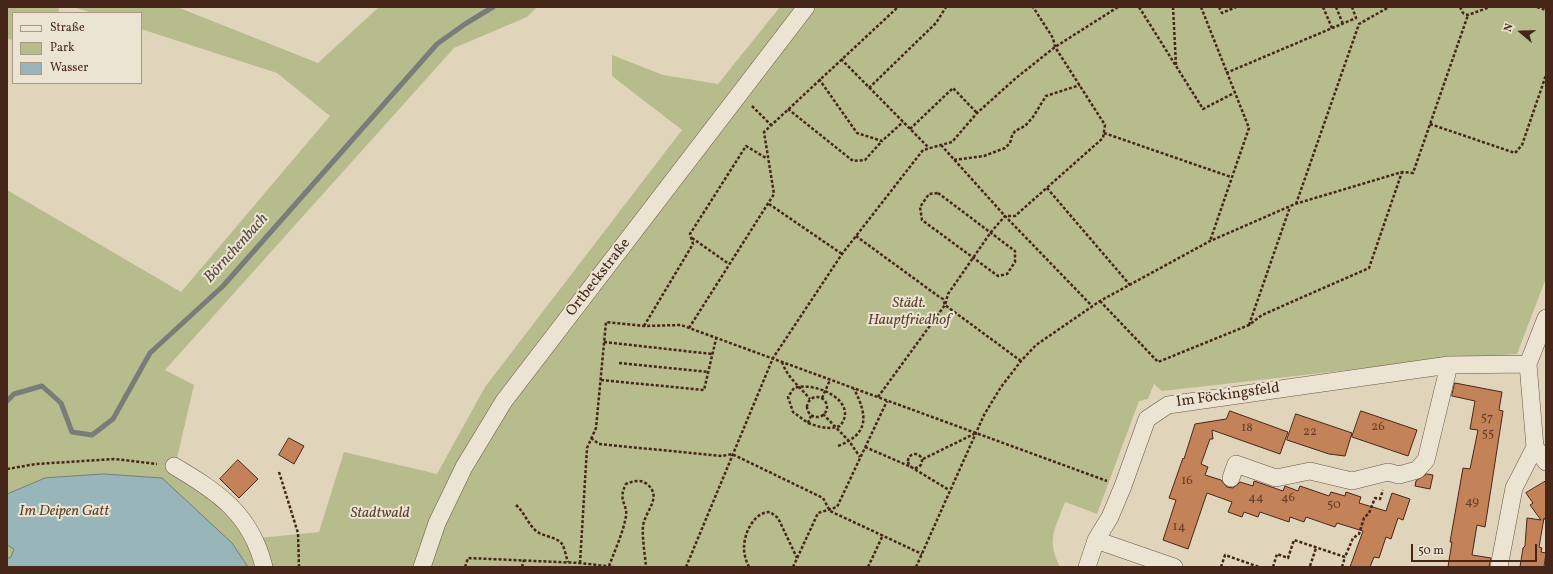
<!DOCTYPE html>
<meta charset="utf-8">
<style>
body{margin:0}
#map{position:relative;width:1553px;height:574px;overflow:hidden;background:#e0d5ba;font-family:Vollkorn,serif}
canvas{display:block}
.frame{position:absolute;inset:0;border:8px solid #47261a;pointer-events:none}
.legend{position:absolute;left:12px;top:12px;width:130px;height:72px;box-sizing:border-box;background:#ebe4d2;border:1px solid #a99888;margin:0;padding:5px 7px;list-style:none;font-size:12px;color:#47261a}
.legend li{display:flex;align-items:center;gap:8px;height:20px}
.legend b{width:20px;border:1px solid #a99888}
.north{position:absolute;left:1501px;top:12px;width:40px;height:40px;-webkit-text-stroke:3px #ebe4d2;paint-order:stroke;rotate:289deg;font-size:11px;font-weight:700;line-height:16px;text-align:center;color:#47261a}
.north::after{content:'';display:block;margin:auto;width:14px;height:18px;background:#47261a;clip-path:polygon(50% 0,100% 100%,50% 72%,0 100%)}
.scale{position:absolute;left:1411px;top:544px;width:126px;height:18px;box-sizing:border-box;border:2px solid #47261a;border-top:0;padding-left:5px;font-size:12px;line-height:14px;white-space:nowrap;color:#47261a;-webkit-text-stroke:3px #ebe4d2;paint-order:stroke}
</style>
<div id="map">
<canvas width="1553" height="574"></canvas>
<div class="frame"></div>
<ul class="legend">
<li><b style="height:5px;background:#ebe4d2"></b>Straße</li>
<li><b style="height:11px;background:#b7bc8c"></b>Park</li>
<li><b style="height:11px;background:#98b6ba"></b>Wasser</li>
</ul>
<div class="north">N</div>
<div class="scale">50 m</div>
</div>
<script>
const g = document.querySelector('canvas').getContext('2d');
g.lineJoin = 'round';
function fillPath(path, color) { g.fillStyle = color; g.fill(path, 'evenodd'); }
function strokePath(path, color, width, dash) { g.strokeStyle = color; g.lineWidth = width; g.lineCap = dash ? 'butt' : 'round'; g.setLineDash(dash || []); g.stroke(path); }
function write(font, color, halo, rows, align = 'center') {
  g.font = font + ' Vollkorn,serif'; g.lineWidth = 4; g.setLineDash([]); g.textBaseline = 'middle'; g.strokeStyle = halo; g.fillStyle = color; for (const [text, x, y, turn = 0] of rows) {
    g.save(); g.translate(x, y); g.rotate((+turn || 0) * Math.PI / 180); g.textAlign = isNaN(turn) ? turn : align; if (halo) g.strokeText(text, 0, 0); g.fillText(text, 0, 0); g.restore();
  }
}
fillPath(new Path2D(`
 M7 7H59L58 13H13V40L7 39Z
 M74 7H177L318 63 379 7H537L527 17 454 48 165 370 194 385 174 471 204 487 249 539 319 532 344 452 437 474 485 387 682 130 612 76V55L663 75 718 84 780 7H1546V278L1517 354 1455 358 1162 391 1154 384 1148 399 1139 401 1097 514 1065 502C1055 530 1046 539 1060 567H7V190L181 292 330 116 277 73 141 29V13H92Z`), '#b7bc8c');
const water = new Path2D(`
 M104 474 162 478 232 543 248 567H7V559L11 557 14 549 7 545V494L45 478Z`);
fillPath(water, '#98b6ba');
strokePath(water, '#787c7a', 1);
strokePath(new Path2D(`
 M7 401 14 394 42 386 61 403 72 432 92 435 113 419 150 353 223 286 437 44 465 24 493 7`), '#787c7a', 5);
const building = new Path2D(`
 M1455 383 1502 392 1499 410 1503 411 1485 527 1477 525 1472 555 1491 558 1489 567H1448L1452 542H1450L1463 468 1470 469 1478 430 1470 429 1475 401 1452 396Z
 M1230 411 1288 432 1280 454 1212 430 1213 439H1210L1201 464 1208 467 1205 475 1221 480 1227 487 1233 488 1240 482 1253 486 1254 481 1283 491 1285 486 1298 491 1300 486 1329 496 1331 492 1345 496 1346 492 1361 497 1359 503 1386 511 1392 493 1410 499 1403 520 1398 518 1391 539 1386 537 1379 558 1374 557 1370 567H1350L1363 531 1337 523 1335 527 1306 517 1304 522 1290 517 1289 522 1260 512 1258 517 1244 512 1242 517 1228 512 1232 502 1207 493 1188 549 1163 540 1176 500 1169 498 1183 458 1184 459 1195 424 1226 419Z
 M1361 411 1417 430 1408 456 1352 437Z
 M1296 414 1352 433 1345 456 1329 454 1287 440Z
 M289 438 304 446 294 464 279 455Z
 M238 460 258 479 239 498 220 479Z
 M1427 474 1433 475 1430 489 1415 486 1416 481Z
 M1546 481V521L1544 518 1539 547 1542 548 1541 552 1546 553 1544 567H1520L1523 548 1525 546 1527 518 1541 520 1530 505 1533 503 1526 493Z`);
fillPath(building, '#c48259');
strokePath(building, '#47261a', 1);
const minor = new Path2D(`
 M1546 318 1528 364 1535 447 1546 462
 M174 466C218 492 251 514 264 567
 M1231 478 1236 464 1276 478 1310 471 1352 481 1388 472 1399 475 1417 470 1426 460 1449 365
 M1096 540 1174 567
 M422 567 437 523 464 467 504 401 806 7
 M1087 567 1096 540 1110 517 1123 486 1147 419 1168 405 1449 365 1528 364
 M1499 567 1514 488 1535 447`);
strokePath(minor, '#6d5242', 18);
strokePath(new Path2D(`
 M1139 7 1203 109 1234 93
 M1173 7 1176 65
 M1201 7 1249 128 1210 241
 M1219 7 1222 13 1236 7
 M1323 7 1332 28
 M1336 7 1343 24
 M1460 7 1463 13 1468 15 1490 7
 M1537 7 1546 10
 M841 59 929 148
 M1226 73 1356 18 1352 7
 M819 79 857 133 882 141 903 122
 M869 88 936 23 946 7
 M752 106 771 125
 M788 109 853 161 865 160 882 141
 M1430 124 1515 153 1522 145 1546 75
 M910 129 953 88 977 113
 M1104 133 1231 177
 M941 145 1005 216 1092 306
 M954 160 984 156 1005 148 1010 143 1012 136 1015 131 1025 126 1033 117 1046 96 1080 85
 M1047 188 1130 285
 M938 193 1015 251V262L1007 274 998 276 922 220 920 207 929 194Z
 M769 204 842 254
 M1296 204 1359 24 1389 7
 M856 236 938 296 943 299 945 305 1021 361
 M692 238 729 264
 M1100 301 1158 362 1249 325 1262 315 1369 268 1402 172
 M1249 325 1290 207
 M644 326 693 244 690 234 746 146 766 158
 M689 328 774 194 764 132 898 7
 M604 342 712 354
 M782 362C787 377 800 387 810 399
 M619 363 708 372
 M601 380 704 390 716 339
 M807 407a10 10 0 1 1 20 0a10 10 0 1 1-20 0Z
 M878 397 945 305 948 294 991 232 1005 216H1015L1103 138 1105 125 1055 47 1053 38 1033 7
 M822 398 830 380
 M823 414 849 441 860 457
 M808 423C819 427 829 430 840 426 860 401 815 381 794 388L788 397 793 412 808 423 811 416
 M591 438 599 444 722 456 732 454 823 498 830 511 922 554
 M838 446C869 434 868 416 854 389
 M865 447 911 467 949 490
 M908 461a7 7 0 1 1 14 0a7 7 0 1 1-14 0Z
 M923 459 974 434
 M7 469 36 464 115 459 157 464
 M279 472 298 533 299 567
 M516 505C524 512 527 522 535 530 542 537 556 536 562 544 565 549 566 557 568 562
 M580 563 587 448 596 428 606 322 644 326 681 325 1107 481
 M609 566C615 550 623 533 626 516 628 504 617 501 626 484 633 481 641 479 647 484 663 497 645 511 643 526 642 539 645 554 646 567
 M1310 566 1316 548
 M465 567 468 558 580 563 614 567
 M522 567 524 560
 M686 567 773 358 842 254 923 150 952 142 977 113 1016 78 1055 47 1118 7
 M749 567C746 561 744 554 744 548 744 533 754 512 770 512L778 518 797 558
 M793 567 818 513 837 507 887 401
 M868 567 883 535
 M916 567 984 415 1001 387 1021 361 1036 345 1100 301 1210 241 1295 204 1402 172 1413 173 1468 15
 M1221 567 1225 555 1259 567
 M1273 567 1277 554 1288 558 1294 540 1345 557 1353 538 1359 534 1364 518 1369 513 1375 498 1380 499 1383 490
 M1342 567 1345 557`), '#47261a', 2.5, [3, 2]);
strokePath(minor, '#ebe4d2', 17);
write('13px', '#663d2a', null, [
 ["57",1487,419],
 ["26",1378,428],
 ["18",1247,429],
 ["22",1310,433],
 ["55",1488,435],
 ["16",1187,482],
 ["44",1256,499],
 ["46",1288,499],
 ["49",1472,503],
 ["50",1334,506],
 ["14",1179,528]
]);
write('15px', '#47261a', '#ebe4d2', [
 ["Ortbeckstraße",599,278,-52],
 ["Im Föckingsfeld",1228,396,-8]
]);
write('italic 15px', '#5d4431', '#ebe4d2', [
 ["Städt.",909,304],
 ["Hauptfriedhof",909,321],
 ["Im Deipen Gatt",64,512],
 ["Stadtwald",380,514]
]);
write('italic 16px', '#5b4a42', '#ebe4d2', [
 ["Börnchenbach",237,249,-48]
]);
</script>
